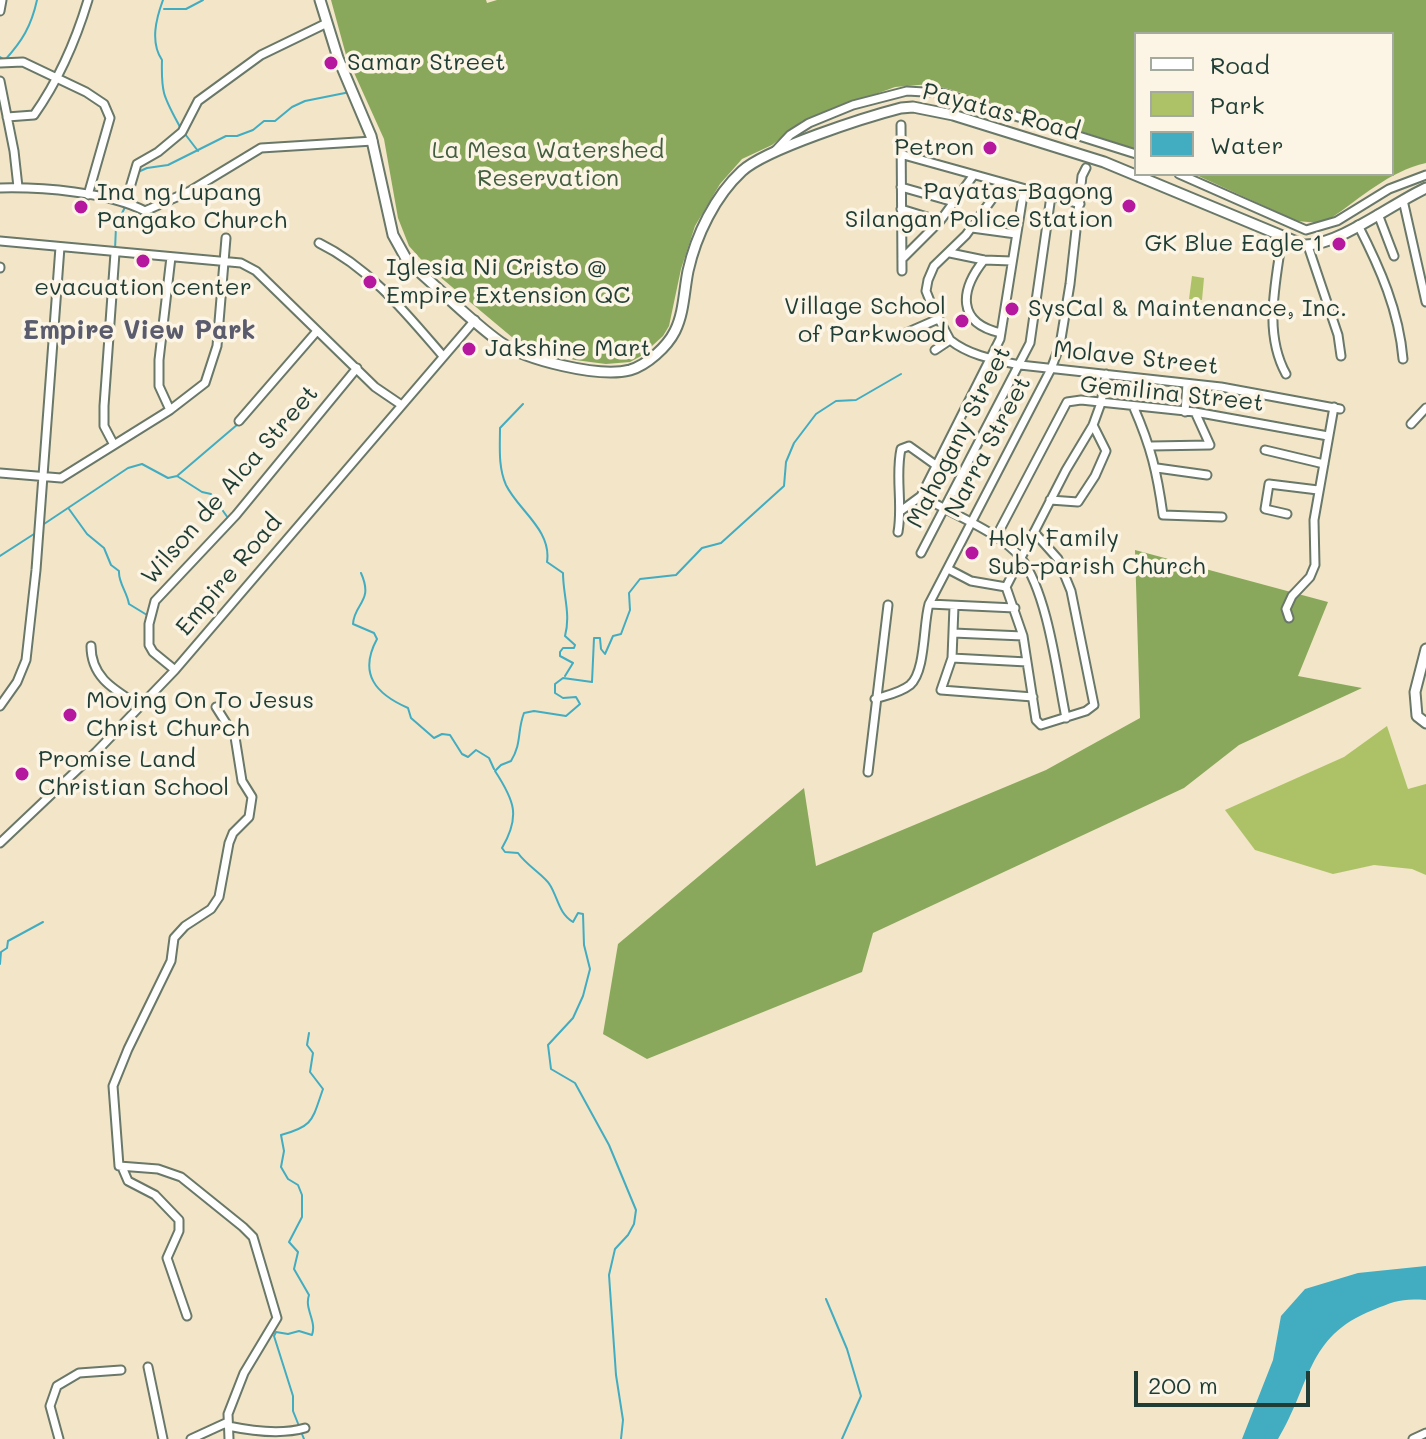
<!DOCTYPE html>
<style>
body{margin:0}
#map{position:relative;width:1426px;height:1439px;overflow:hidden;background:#f2e5c8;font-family:Mali,sans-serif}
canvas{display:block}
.legend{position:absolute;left:1134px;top:32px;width:260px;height:144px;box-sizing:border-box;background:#fcf5e5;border:2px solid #a4ab9e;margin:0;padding:10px 14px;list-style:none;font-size:24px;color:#1f3d34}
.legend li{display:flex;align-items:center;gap:16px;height:40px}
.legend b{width:40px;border:2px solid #a4ab9e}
.scale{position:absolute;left:1134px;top:1371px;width:176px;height:36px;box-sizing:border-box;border:4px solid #1f3d34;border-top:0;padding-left:10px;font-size:24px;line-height:28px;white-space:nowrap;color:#1f3d34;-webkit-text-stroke:6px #fcf5e5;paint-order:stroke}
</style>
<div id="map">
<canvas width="1426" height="1439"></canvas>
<ul class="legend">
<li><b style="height:10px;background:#fff"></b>Road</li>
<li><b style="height:22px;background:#adc266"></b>Park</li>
<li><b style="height:22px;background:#42acc1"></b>Water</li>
</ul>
<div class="scale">200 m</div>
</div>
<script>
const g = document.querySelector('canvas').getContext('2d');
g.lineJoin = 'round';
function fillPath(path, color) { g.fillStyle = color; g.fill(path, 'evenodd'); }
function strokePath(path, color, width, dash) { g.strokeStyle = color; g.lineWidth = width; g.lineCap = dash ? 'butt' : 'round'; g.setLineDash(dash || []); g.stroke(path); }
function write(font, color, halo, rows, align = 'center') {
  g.font = font + ' Mali,sans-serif'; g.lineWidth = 7; g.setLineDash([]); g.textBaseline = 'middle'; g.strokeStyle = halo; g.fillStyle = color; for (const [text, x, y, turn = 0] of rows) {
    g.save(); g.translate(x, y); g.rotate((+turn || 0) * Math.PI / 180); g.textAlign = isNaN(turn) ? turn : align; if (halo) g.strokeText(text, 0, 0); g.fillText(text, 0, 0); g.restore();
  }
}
fillPath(new Path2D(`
 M1192 276 1204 278 1202 300 1189 299Z
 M1387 726 1408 789 1426 784V875L1412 869 1374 865 1333 874 1255 850 1225 810 1344 757Z`), '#adc266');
fillPath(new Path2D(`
 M331 0H486L487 3 497 0H1426V163C1388 172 1362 197 1330 219L1319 223 1297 221 1194 174H1392V34H1136V149L952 90 930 84 895 87 802 121 772 145 742 159 720 184 695 226 681 269 669 326 663 336 641 356 630 362 606 364 575 360 544 352 513 338 427 266 409 246 398 218 384 139 346 55Z
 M1135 550 1328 602 1298 676 1362 688 1239 745 1184 788 873 933 862 972 647 1059 603 1034 618 944 804 788 816 866 1046 770 1140 718Z`), '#8aa85b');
fillPath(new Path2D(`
 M1426 1266V1300C1403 1298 1394 1301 1373 1310 1306 1336 1311 1385 1278 1439H1242L1273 1360 1281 1316 1305 1289 1358 1273Z`), '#42acc1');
strokePath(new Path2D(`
 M163 0C156 19 150 42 162 60 161 94 164 97 180 127
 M164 9H186L203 0
 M0 57 5 60C22 41 31 27 37 0
 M185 134 198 151
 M138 172 147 168 168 165 226 136H237L253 130 264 121H275L292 107 305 101 350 92
 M115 250 116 226 125 207
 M523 404 500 428C500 447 498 467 506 485 518 510 552 530 547 562L563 573C563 595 571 614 565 636L575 645 574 648H563L560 652V656L573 663 565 676
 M177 476 238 424
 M69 509 87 534 104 548 111 565 119 571C118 582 127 592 129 604L147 615
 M41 526 128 468 142 464 168 478 177 476 202 492 211 494 228 518
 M0 556 34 534
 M361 573C374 602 354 603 353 624L374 633 377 639C358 674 376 694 408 708L411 718 434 738 442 734 450 735 462 754 468 757 476 750 489 758 494 769
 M0 964 1 952 7 948 8 941 43 922
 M826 1299 847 1349 861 1396 842 1439
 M299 1426 293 1411V1396L274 1336 276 1332 288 1334 299 1331 312 1335C317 1321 304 1309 309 1295L294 1269 298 1252 289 1242 302 1217V1195L298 1185 288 1179 281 1167 284 1151 281 1135C314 1126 312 1120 323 1089L310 1072 313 1053 307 1045 309 1033
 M302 1434 304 1439
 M621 1439 623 1420 616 1375 609 1275 615 1249 628 1235 634 1224 636 1210 609 1145 575 1083 551 1069 548 1045 573 1018 583 996 590 969 584 945 583 914 578 913 573 922C559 914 558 898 550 885 545 876 526 865 518 853L505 852 502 848C521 816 514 800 495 771L501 765 511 761C522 743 517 731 524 713L534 711 566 716 580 704 576 697 563 698 555 693V684L563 678 592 682 594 638H600L601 649 605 654 613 636 621 634 630 610 629 593 640 579 676 575 702 548 721 543 784 486 786 462 794 443 816 414 836 401 856 400 901 374`), '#42acc1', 2);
const minor = new Path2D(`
 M0 11 2 0
 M0 63 23 62 86 92 104 104 110 118 88 195
 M0 81 14 151 18 187
 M7 117 34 115C58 81 76 40 88 0
 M901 125 902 271
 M775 151 790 135 809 123 853 105 907 91 942 93 1136 154
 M900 154 1080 204
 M1179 174 1306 230 1337 221 1389 189 1426 175
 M901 187 954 202
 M0 188C42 187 108 192 145 211L190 191 261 148 373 141
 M1403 200 1426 302
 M126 201 137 164 158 152 182 132 198 101 261 55 327 23
 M901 209 940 221
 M1378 214 1394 256
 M1358 225C1380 268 1399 311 1403 359
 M972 228 1016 234
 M1282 237C1276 283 1263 332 1286 374
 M0 241 241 263 256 271 375 387 400 404
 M319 243C370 268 406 313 443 356
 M1308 246 1338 335 1341 356
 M950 253 984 260 1012 261
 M902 259 940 221 973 176
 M984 260C960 290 956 323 1001 333
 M0 267V268
 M906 333 938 319
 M950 340 932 306 926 291 928 280 934 266 966 235 1003 184
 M935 350 950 340C970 356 996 360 1020 365L1221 387 1340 409
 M1134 408C1151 447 1157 472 1163 515L1222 517
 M170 410 159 386V360L171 257
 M1185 412 1187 384
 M239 421 317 331
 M1411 424 1426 408
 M114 445 104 426V406L115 253
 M1151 446 1210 445 1195 412
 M1265 450 1324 464
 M1157 468 1207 475
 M0 473 61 478 170 410 205 383 217 346 226 238
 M921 496C948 512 1003 534 1021 558 1048 594 1057 674 1066 718
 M1050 500 1078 502 1095 476 1106 451 1093 425
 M902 510 921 496 1000 339 1024 189
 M1287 514 1265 509 1269 484 1318 490
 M898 532C903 504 895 476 901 449L909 446 937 466
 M1034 532 1058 559 1071 591 1094 705 1086 711 1041 725 1036 720 1023 636 1006 587 1066 470 1093 425 1101 403 1106 374
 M996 537 1067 402 1081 400 1195 412 1328 436
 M921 553 1030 343 1051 196
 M948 569 971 581 1006 587
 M929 604 1015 608
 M954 606 952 658 941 690 1033 697
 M1289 618 1286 609 1292 596 1310 577 1315 565 1314 520 1334 407
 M953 633 1023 636
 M91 646C91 678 115 690 140 706
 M952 658 1027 662
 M175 670 153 652 149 645V624L155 601 236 515 357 368
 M875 699C887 695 900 693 910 685 926 671 923 624 929 604L1051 369 1060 345 1070 284 1082 176 1086 168
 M0 706 17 682 26 660 36 570 60 247
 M216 707 235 737 242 781 252 797 249 817 233 833 229 843 219 897 211 909 185 926 174 938 171 961 128 1049 113 1086 119 1166 158 1169 181 1177 243 1227 253 1237 277 1318 244 1373 228 1414 229 1439
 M868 772 888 605
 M0 843 96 752 175 670 475 320
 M122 1167 128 1181 155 1195 179 1220V1231L167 1258 187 1316
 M148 1367 163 1439
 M228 1426C252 1431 281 1435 305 1428
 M59 1439 50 1406 57 1386 79 1373 121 1370
 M191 1439 228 1422
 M1413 1439 1426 1433`);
const major = new Path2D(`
 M320 0 338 58 371 136 393 235 408 262C438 287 468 319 500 342 526 360 599 378 630 370 647 365 667 347 675 331 684 313 684 291 688 271 696 235 715 196 742 171 766 149 866 117 901 108L913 107 953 115 1104 162 1304 245C1338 246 1393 203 1426 188
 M1426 649 1415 692 1417 716 1426 723`);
strokePath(minor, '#697868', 11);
strokePath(major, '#697868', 13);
strokePath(minor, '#fff', 7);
strokePath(major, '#fff', 9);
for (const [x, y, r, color] of [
 [331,63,8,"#b5179e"],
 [990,148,8,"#b5179e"],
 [1129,206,8,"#b5179e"],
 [81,207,8,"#b5179e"],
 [1339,244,8,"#b5179e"],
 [143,261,8,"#b5179e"],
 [370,282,8,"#b5179e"],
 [1012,309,8,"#b5179e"],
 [962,321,8,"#b5179e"],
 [469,349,8,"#b5179e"],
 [972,553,8,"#b5179e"],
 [70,715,8,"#b5179e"],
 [22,774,8,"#b5179e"]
]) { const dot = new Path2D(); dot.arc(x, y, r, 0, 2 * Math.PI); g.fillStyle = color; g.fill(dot); strokePath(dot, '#fcf5e5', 3); }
write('24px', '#1f3d34', '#fcf5e5', [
 ["Samar Street",347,63],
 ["Petron",974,148,"right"],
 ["Payatas-Bagong",1113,192,"right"],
 ["Silangan Police Station",1113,220,"right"],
 ["Ina ng Lupang",97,193],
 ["Pangako Church",97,221],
 ["GK Blue Eagle 1",1323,244,"right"],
 ["Iglesia Ni Cristo @",386,268],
 ["Empire Extension QC",386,296],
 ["evacuation center",143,288,"center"],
 ["Village School",946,307,"right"],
 ["of Parkwood",946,335,"right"],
 ["SysCal & Maintenance, Inc.",1028,309],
 ["Jakshine Mart",485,349],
 ["Holy Family",988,539],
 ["Sub-parish Church",988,567],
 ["Moving On To Jesus",86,701],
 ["Christ Church",86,729],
 ["Promise Land",38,760],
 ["Christian School",38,788]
], 'left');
write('24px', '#1f3d34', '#fcf5e5', [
 ["Payatas Road",1001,112,15],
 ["Molave Street",1136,358,6],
 ["Gemilina Street",1172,394,6],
 ["Mahogany Street",959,437,-63],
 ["Narra Street",988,447,-62],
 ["Wilson de Alca Street",230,485,-49],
 ["Empire Road",229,575,-50]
]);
write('24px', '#425e40', '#fcf5e5', [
 ["La Mesa Watershed",548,151],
 ["Reservation",548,179]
]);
write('bold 26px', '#5a5c6e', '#fcf5e5', [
 ["Empire View Park",139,331]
]);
</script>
